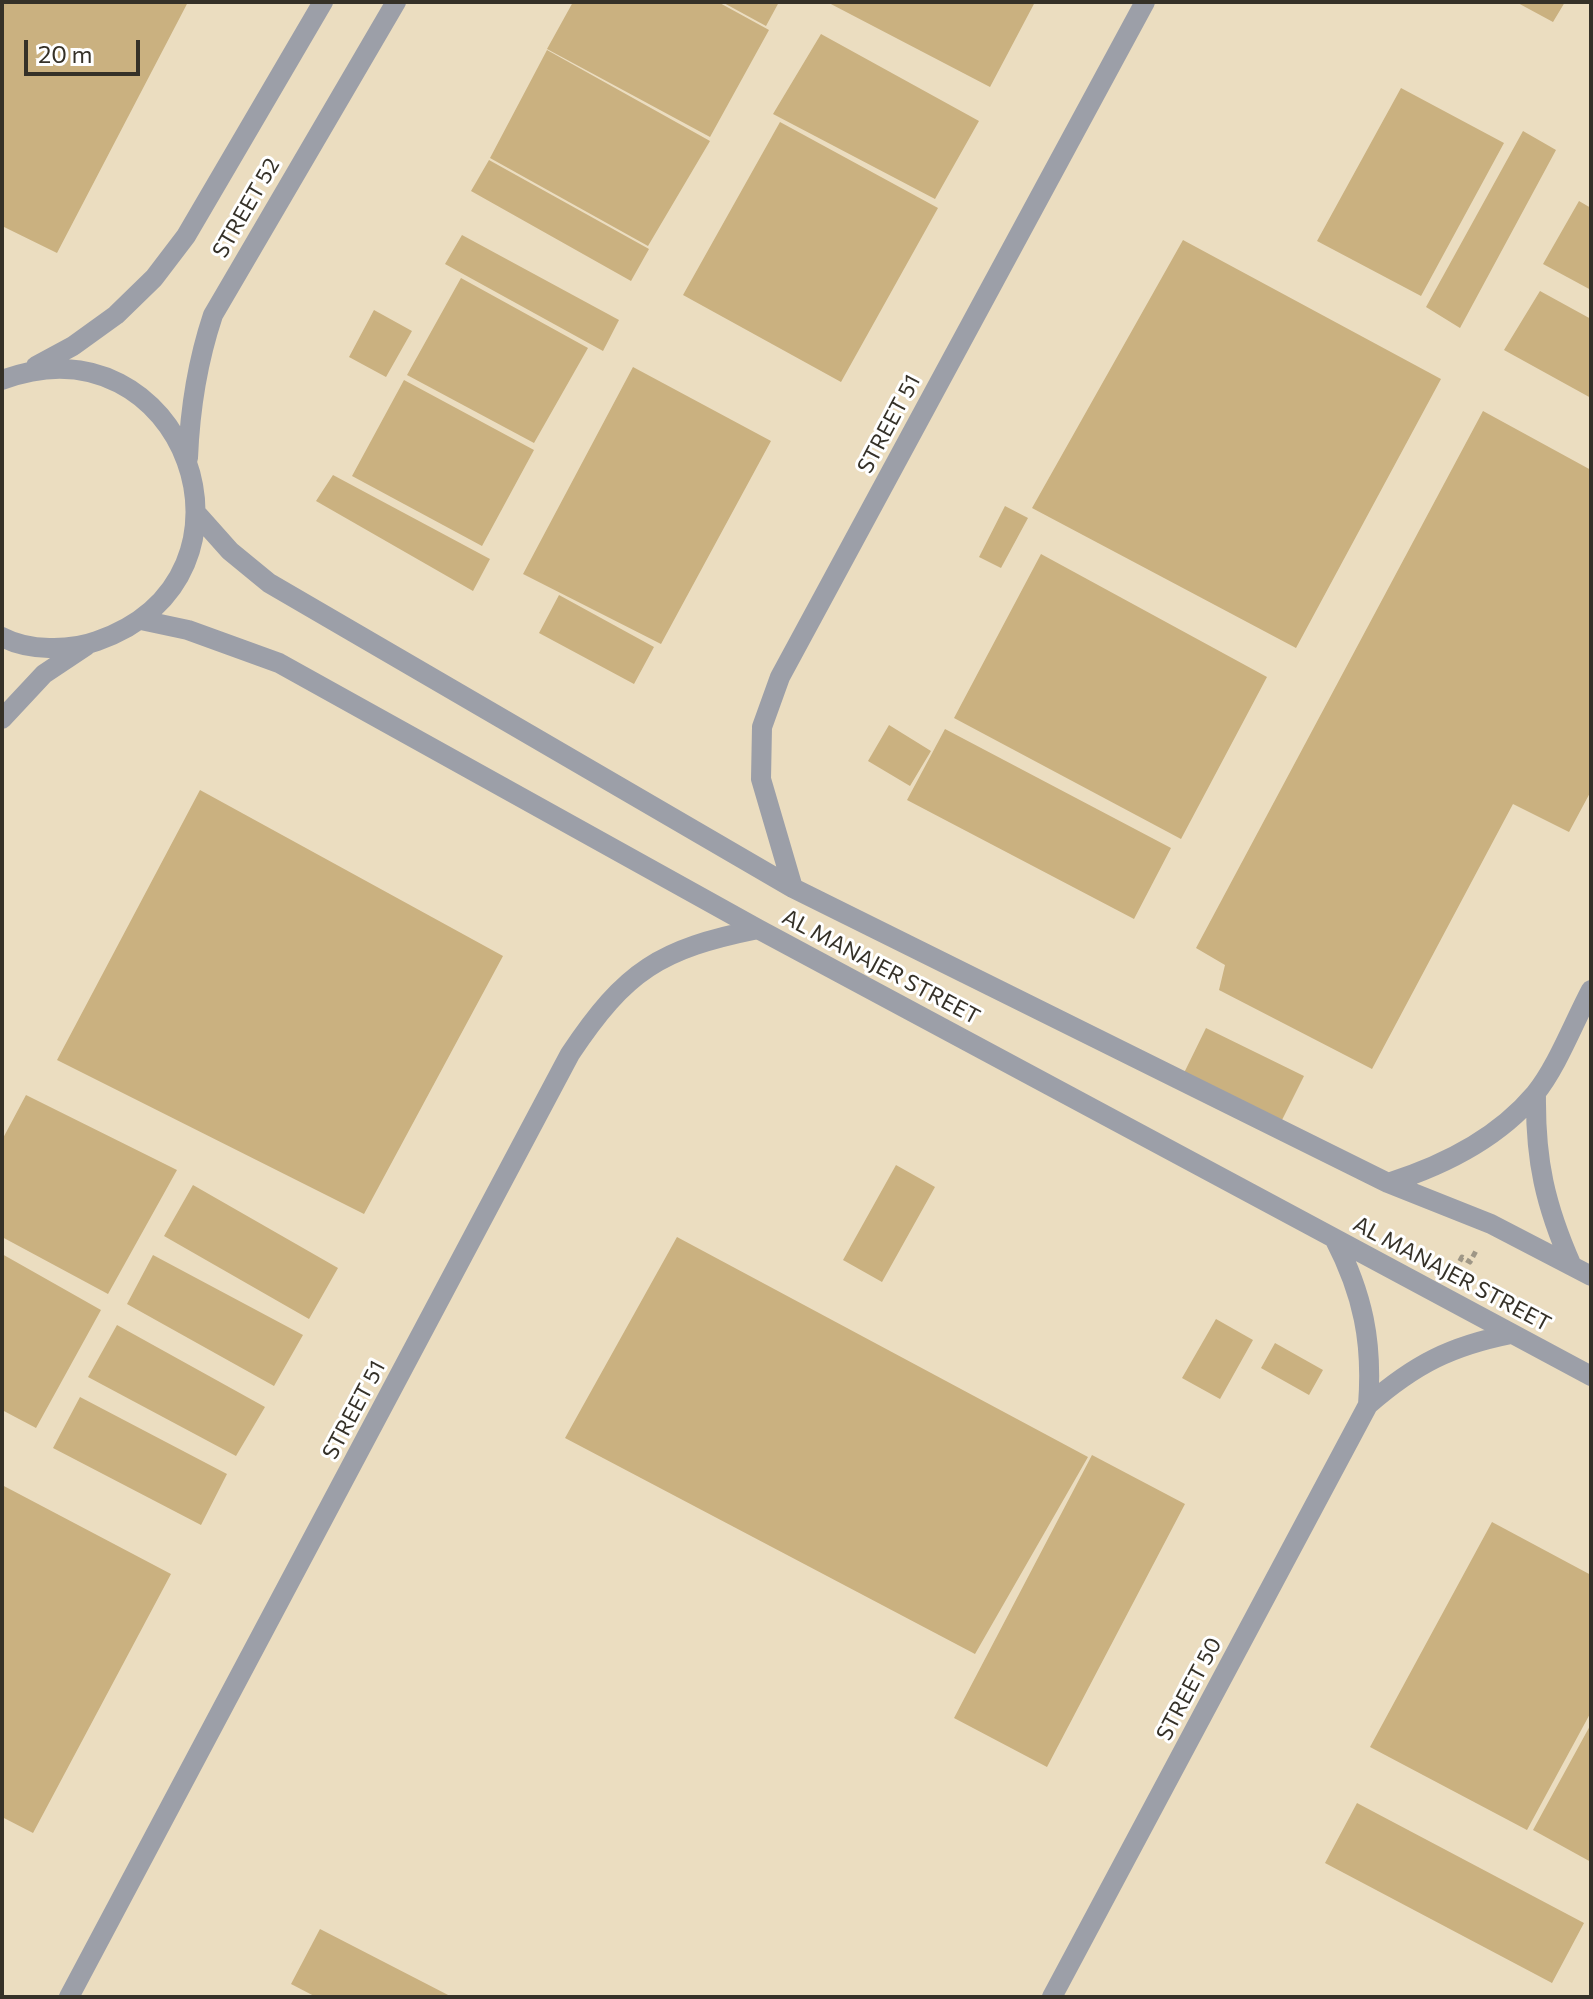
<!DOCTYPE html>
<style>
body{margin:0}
#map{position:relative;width:1593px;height:1999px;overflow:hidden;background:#efe4cf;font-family:Commissioner,sans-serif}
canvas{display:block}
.frame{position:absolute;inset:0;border:4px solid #353128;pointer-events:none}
.scale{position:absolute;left:24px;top:40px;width:116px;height:36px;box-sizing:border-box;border:4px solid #353128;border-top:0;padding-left:10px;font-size:24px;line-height:28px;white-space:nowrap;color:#353128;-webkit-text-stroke:6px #fff;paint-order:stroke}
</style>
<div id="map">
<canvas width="1593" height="1999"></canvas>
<div class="frame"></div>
<div class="scale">20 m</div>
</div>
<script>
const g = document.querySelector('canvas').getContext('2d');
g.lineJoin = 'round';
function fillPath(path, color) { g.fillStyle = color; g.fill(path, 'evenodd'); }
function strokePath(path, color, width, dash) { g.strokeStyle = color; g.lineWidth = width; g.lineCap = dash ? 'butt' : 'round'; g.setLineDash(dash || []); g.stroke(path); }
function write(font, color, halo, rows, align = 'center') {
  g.font = font + ' Commissioner,sans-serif'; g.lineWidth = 6; g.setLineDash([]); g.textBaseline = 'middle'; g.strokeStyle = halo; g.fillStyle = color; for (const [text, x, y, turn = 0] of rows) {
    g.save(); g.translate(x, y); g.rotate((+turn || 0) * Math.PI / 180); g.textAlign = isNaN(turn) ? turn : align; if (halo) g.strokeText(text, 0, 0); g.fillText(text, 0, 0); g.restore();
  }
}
fillPath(new Path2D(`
 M2 2H1591V1997H2Z`), '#ebddc0');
fillPath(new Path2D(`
 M2 2H188L57 253 2 226Z
 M573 2H718L769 30 710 137 547 49Z
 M722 2H779L766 26Z
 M827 2H1035L990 87Z
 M1516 2H1565L1553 22Z
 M821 34 979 121 935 199 773 114Z
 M547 50 710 141 648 246 490 158Z
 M1401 88 1504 143 1421 296 1317 241Z
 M780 122 938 208 841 382 683 295Z
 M1523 131 1556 150 1460 328 1426 307Z
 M489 160 649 249 631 281 471 191Z
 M1579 201 1591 208V290L1543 264Z
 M462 235 619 320 603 351 445 264Z
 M1183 240 1441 379 1296 648 1032 508Z
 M461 278 588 348 534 443 407 375Z
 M1540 291 1591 319V398L1504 350Z
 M374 310 412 331 386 377 349 357Z
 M633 367 771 441 661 644 523 574Z
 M404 380 534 450 482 546 352 476Z
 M1483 411 1591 470V791L1569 832 1513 804 1372 1069 1219 990 1225 965 1196 948Z
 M333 475 490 559 473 591 316 501Z
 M1005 506 1028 518 1001 568 979 557Z
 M1041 554 1267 677 1181 839 954 718Z
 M559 595 654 647 634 684 539 633Z
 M889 725 931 751 910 786 868 761Z
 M945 729 1171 848 1134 919 907 800Z
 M200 790 503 956 364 1214 57 1060Z
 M1206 1028 1304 1076 1282 1120 1184 1073Z
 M26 1095 177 1170 108 1294 2 1237V1140Z
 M896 1165 935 1187 882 1282 843 1260Z
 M193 1185 338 1268 309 1319 164 1236Z
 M677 1237 1088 1457 975 1654 565 1438Z
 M2 1254 101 1310 36 1428 2 1410Z
 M153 1255 303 1335 274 1386 127 1304Z
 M1216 1319 1253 1340 1220 1399 1182 1378Z
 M117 1325 265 1407 236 1456 88 1377Z
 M1275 1343 1323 1370 1309 1395 1261 1368Z
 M80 1397 227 1474 201 1525 53 1448Z
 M1092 1455 1185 1504 1047 1767 954 1718Z
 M2 1485 171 1574 33 1833 2 1817Z
 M1492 1522 1591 1575V1712L1527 1830 1370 1747Z
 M1591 1724V1862L1533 1830Z
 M1357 1803 1584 1923 1552 1983 1325 1863Z
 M320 1929 452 1997H316L291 1984Z`), '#cab180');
strokePath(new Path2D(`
 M1455 1270 1462 1257 1470 1262 1477 1249`), '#9e9686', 5, [6, 4]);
strokePath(new Path2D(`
 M36 366 73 346 116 315 154 278 186 236 323 2
 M2 380C183 312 281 577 97 641 70 651 28 651 2 637
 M188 458C190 407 197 363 213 315L396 2
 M197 514 230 551 269 583 793 888 1388 1183 1491 1224 1591 1276
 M141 620 188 630 279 663 758 929 1591 1376
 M2 719 44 674 86 646
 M793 888 761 779 762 727 780 677 1145 2
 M1536 1093C1535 1160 1545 1205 1572 1266
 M1388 1183C1442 1166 1498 1138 1535 1094 1557 1067 1574 1022 1591 990
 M1334 1238C1363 1294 1373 1342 1368 1405
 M69 1997 570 1054C626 970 660 949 758 929
 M1052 1997 1368 1405C1415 1364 1451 1346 1511 1334`), '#9c9fa8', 20);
write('22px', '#353128', '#fff', [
 ["STREET 52",246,208,-60],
 ["STREET 51",889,424,-62],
 ["AL MANAJER STREET",881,967,28],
 ["AL MANAJER STREET",1452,1274,28],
 ["STREET 51",354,1410,-62],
 ["STREET 50",1189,1689,-62]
]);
</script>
